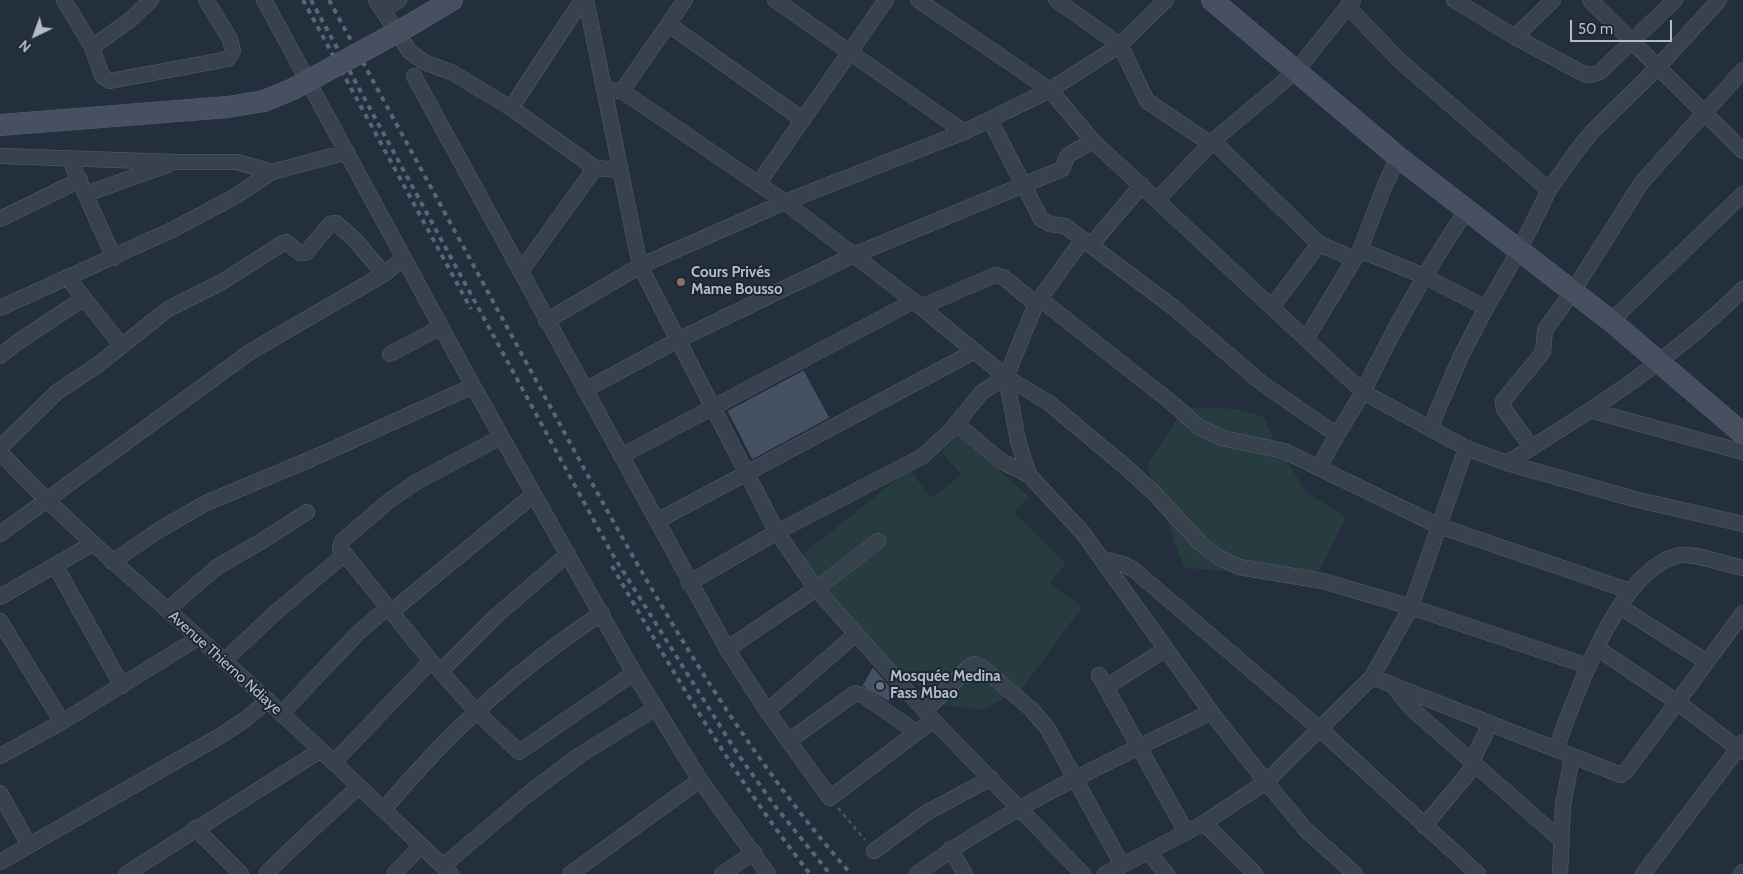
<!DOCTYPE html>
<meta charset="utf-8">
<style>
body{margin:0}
#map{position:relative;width:1743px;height:874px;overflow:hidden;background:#242f3e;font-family:Cabin,sans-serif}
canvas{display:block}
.north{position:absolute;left:10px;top:10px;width:50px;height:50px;-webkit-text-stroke:4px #1d2633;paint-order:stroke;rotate:222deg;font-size:14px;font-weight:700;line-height:20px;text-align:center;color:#b4bcc9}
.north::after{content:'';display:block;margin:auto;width:18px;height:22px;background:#b4bcc9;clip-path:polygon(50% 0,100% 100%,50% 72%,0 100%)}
.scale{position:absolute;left:1570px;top:20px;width:102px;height:22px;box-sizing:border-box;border:2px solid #b4bcc9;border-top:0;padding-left:6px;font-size:15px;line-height:18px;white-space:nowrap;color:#b4bcc9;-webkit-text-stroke:4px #1d2633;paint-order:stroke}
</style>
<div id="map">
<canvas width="1743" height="874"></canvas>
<div class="north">N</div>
<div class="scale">50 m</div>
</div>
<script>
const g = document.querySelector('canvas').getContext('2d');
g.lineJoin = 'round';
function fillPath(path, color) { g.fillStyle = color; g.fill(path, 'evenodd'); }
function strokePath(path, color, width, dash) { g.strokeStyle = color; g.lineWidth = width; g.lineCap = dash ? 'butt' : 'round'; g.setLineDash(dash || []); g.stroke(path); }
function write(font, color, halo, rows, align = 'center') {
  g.font = font + ' Cabin,sans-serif'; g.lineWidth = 4; g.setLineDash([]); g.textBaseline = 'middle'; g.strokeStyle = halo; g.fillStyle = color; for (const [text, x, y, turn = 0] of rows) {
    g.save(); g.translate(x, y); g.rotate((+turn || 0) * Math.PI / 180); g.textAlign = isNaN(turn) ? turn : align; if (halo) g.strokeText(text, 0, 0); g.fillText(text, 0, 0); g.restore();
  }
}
fillPath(new Path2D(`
 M1185 407 1237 409 1264 417 1276 445 1307 493 1346 517 1316 577 1184 568 1147 465Z
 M958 434 1029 497 1014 513 1066 563 1050 583 1082 607 1022 689 982 710 941 704 899 670 832 604 799 557 910 469 930 498 962 475 942 453Z`), '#263c3f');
const building = new Path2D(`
 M804 370 830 418 752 460 727 411Z
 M873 667 894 691 889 702 862 686Z`);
fillPath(building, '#455162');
strokePath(building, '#1f2835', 1);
const street = new Path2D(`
 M64 0 92 47 102 76 110 81 228 59 233 51 230 39 206 0
 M264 0 473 386 634 673 700 780 768 874
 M376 0 410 52 424 62 453 73 511 108 595 168 620 170
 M586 0 640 266 777 532 816 589 933 720 1083 874
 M775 0 964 132
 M918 0 1050 90 1093 141 1363 392C1394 328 1428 267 1468 208
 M1056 0 1120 45 1147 101 1211 144
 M1454 0 1515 37 1584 74 1591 75 1600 72 1675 0
 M1590 0 1743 151
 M1349 8 1400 61 1549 190
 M382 10 399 0
 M668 24 803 120
 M1515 37 1553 0
 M92 47 130 20 151 0
 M414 76 727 649 767 711 830 798 933 720
 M604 90 622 91 785 202 921 307 1006 377 1049 403 1128 469 1154 493 1201 544 1218 557 1239 567 1323 581 1411 607 1588 666
 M622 91 685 0
 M511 108 582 0
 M990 120 1041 219 1050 224 1065 226 1173 307 1263 384 1337 435 1363 392 1466 448 1507 463 1634 499 1743 524
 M1213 141 1319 244 1272 307
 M0 156 175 162H237L272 172 347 152
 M1398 157 1383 190 1360 250 1424 276 1486 308
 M69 158 114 258
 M758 184 886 0
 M86 194 167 165
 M1157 200 1213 141 1296 71 1353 0
 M0 219 80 180
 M1083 239 1036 304 1006 377 1018 441 1029 475 1083 533 1211 712 1266 782 1306 830 1355 874
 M1319 244 1355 259
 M1091 245 1142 185
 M521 271 595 168
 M67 277 122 346
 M1040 299 1172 403 1199 427 1222 438 1284 451 1439 526 1630 591
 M921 307 995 275 1003 277 1036 304
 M0 308 174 229 234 197 272 172
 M546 321 640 266 785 202 964 132 1050 90 1120 45 1166 0
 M1611 321 1743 194
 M1306 339 1360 250
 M390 354 441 327
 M0 356 15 344 84 298
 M585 390 678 340 854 255 1062 169 1068 155 1093 141
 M1593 411 1743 452
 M957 424 1001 461 1029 475
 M1430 428 1460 358 1486 308 1520 249 1549 190 1575 153 1592 132 1657 68 1719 0
 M501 437 418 481 390 500 342 541 340 548 431 661 475 710 519 752 634 673
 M0 448 57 392 99 364 168 309 222 282 283 243 286 242 300 253H306L330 224 336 223 355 240 384 274
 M1532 448 1504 409 1503 401 1543 352 1545 330 1573 291 1642 182 1743 70
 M0 452C83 541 178 616 267 700 329 757 390 816 451 874
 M621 456 914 301
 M1507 463C1591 411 1673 359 1743 289
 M1319 467 1337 435
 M657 521 975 351
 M0 534 250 352 384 274 404 258
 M1103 559 1123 564 1134 570 1321 730 1478 874
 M112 562 159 530 206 503 311 459 473 386
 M55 565 122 686
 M689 583 777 532 923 456 952 429 982 392 1006 377
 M0 597 92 544
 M1620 607 1707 662
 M167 610 217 567 262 541 307 512
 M391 612 533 495
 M0 621 62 722
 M1597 648 1677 702 1743 752
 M727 649 816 589 878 541
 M224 661 276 612 345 554
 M441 671 495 617 568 554
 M1099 675 1186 832
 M1372 677 1621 775 1627 770 1743 613
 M1106 687 1166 649
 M1394 687 1411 708 1561 840
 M767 711 856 634
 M925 711 968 668 975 664 982 667 1031 709 1048 729 1122 865
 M281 714 358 633 387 608
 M789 741 855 693 864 696 916 732
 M1556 749C1576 696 1616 573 1676 556 1691 551 1726 565 1743 568
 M0 756 62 722 198 638
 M1472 761 1490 724
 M333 763 431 661
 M0 793 29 845
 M384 809C450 731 517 669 602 613
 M1204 823 1255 874
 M1424 826 1475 765
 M195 828 241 874
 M950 849 965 874
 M874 851 926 813 991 778
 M1148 852 1167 874
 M0 862 220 736 246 719 268 700
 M443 866 528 794 580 755 656 708
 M126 874 321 750
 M266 874C296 843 328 816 358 787
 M394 874 421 846
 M570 874 700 780
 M722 874 754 852
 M917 874C1007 807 1111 761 1211 712
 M1105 874 1204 823 1266 782 1372 677 1411 607 1466 448
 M1560 874 1563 805 1572 757
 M1643 874 1743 742
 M1741 874 1743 872`);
const secondary = new Path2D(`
 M1212 0 1398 157 1611 321 1743 434
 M405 28 452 0
 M0 125 228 107 264 101 293 89`);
strokePath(street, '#565f6c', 16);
strokePath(secondary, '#565f6c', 22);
strokePath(new Path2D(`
 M838 808 865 840`), '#44595c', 2.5, [4, 4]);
strokePath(street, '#38414e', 15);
strokePath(secondary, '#465061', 21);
strokePath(new Path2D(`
 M303 0 471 309
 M311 0 611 552 737 753 775 806 830 874
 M329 0C405 140 481 279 557 419 643 577 731 738 851 874
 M612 566C673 672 734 777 810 874`), '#5a6575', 4, [5, 5]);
const secondaryBridge = new Path2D(`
 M293 89 405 28`);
strokePath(secondaryBridge, '#565f6c', 22, []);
strokePath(secondaryBridge, '#465061', 21);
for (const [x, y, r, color] of [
 [681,282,5,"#8d6e63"],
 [880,686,5,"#6b7280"]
]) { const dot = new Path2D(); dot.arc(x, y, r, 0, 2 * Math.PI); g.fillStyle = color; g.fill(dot); strokePath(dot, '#1d2633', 2); }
write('bold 15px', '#b4bcc9', '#1d2633', [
 ["Cours Privés",691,273],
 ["Mame Bousso",691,290],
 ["Mosquée Medina",890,677],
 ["Fass Mbao",890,694]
], 'left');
write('15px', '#b4bcc9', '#1d2633', [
 ["Avenue Thierno Ndiaye",225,663,42]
]);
</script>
